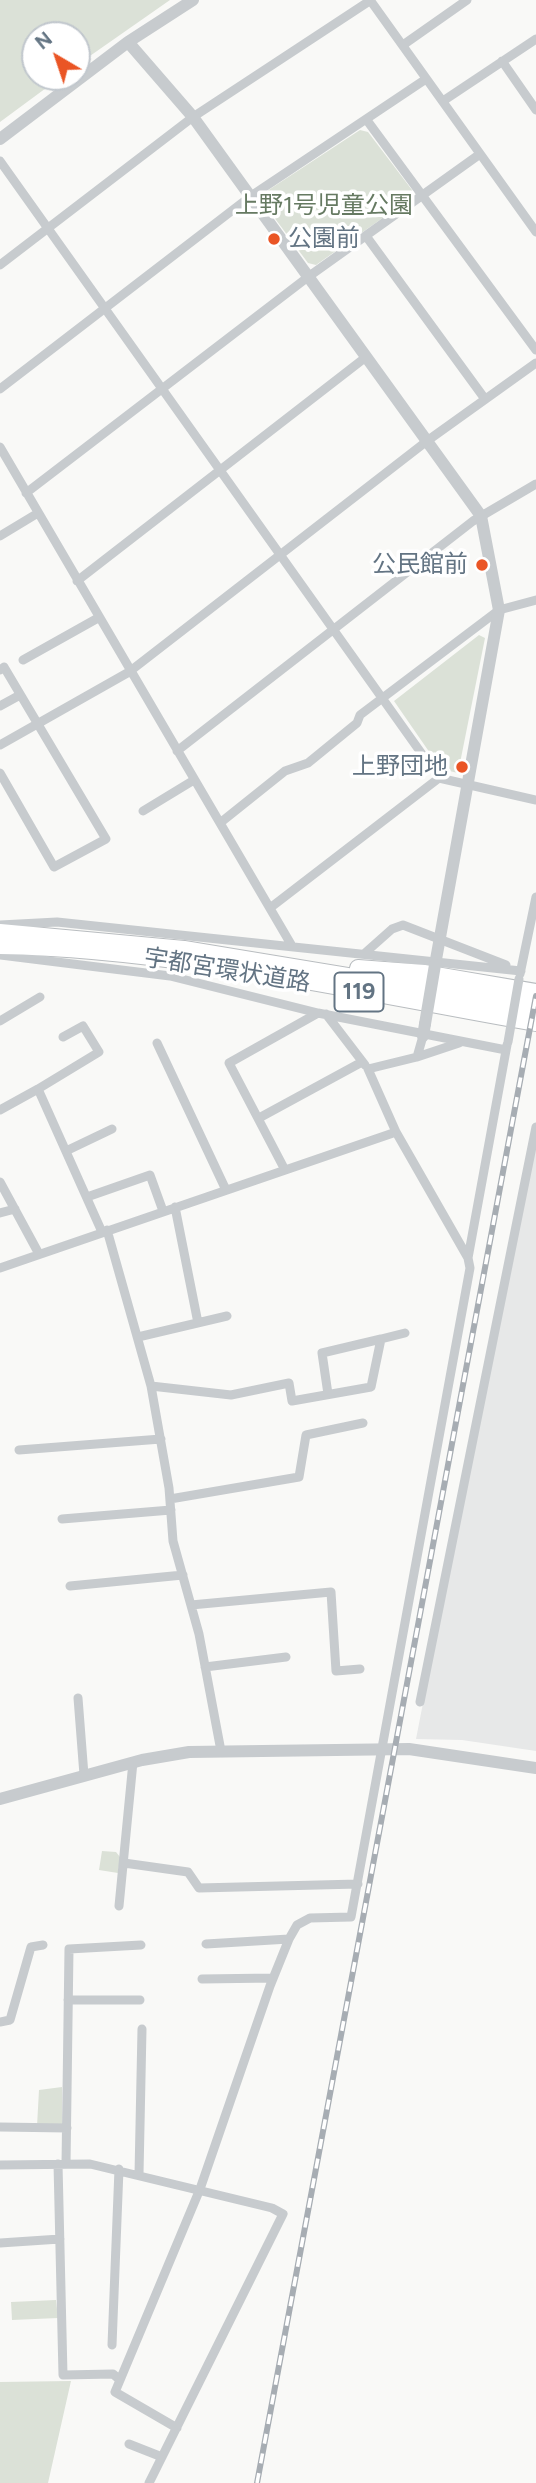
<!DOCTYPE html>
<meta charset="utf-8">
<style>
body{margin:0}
#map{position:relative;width:536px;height:2483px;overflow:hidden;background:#f9f9f7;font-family:Figtree,sans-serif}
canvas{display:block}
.north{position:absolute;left:21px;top:21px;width:70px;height:70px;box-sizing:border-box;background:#fff;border:2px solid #c1c7cd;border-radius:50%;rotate:321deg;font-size:19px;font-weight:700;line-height:28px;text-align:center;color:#637483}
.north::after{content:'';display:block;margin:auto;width:24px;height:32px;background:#ea5525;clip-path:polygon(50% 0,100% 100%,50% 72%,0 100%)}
</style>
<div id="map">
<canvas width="536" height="2483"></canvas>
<div class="north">N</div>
</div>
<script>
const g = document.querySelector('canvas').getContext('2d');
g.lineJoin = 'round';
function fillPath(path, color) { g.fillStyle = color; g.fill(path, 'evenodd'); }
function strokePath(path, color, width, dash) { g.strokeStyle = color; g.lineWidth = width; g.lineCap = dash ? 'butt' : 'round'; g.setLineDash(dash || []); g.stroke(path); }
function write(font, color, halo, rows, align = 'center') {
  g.font = font + ' Figtree,"Noto Sans JP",sans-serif'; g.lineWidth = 7; g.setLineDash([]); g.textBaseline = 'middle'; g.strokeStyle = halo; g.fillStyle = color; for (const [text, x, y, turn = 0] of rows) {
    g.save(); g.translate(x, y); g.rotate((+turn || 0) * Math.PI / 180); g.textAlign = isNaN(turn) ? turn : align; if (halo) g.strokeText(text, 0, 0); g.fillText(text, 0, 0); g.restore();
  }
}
fillPath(new Path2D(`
 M536 1122V1751L462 1740 416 1739Z`), '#e7e8e8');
fillPath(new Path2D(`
 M0 0H170L77 65V35H35V77H61L0 122Z
 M360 130 368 132 412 190 411 198 316 265 308 263 262 201 264 193Z
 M479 635 485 638 458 773 441 769 394 701Z
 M102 1851 116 1852 120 1857 118 1873 99 1870Z
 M62 2087V2126H37L39 2090Z
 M56 2300 58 2318 12 2320 11 2302Z
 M71 2381 48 2483H0V2382Z`), '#dbe1d7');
const trunk = new Path2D(`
 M0 932 184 949 536 1007
 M0 946C176 949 362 993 536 1023
 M358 968 424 973 536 992`);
strokePath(trunk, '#b9bdc0', 18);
strokePath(new Path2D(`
 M370 0 536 232
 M403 45 467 0
 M502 61 536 110
 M443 101 536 39
 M366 119 536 350
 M0 161 439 778 536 800
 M366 236 485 399
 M0 265 193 117 371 0
 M0 389 251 196 426 79
 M0 447 292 946
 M26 493 308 277 480 154
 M0 536 38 513
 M77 581 366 357
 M23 660 98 618
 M0 670 4 667 106 839 54 867 0 773
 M0 706 20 695
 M0 745 129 672 427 441 536 363
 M177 751 473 521 536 484
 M143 811 194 780
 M220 823 285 771 308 763 357 723 360 715 499 610 536 600
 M270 908 439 778
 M0 925 57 922 521 971
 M365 953 392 929 403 925 506 965
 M0 955 170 976 318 1013 506 1050
 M520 974 536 897
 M326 1014 365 1065
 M0 1021 40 997
 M157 1043 226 1190
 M417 1057 459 1043
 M38 1089 99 1052 83 1026 63 1037
 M0 1110 38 1089 102 1232
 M259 1118 362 1062
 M396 1132 468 1258 507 1045
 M66 1151 112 1129
 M285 1170 229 1063 318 1013
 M0 1182 39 1254
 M87 1197 150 1175 163 1211
 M175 1207 198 1323
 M0 1213 15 1209
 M107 1230 151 1386 169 1488 173 1541 199 1634 221 1751
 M0 1268 396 1132 368 1069 417 1057 423 1036
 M138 1337 227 1316
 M151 1386 231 1395 289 1383 292 1401 371 1387 381 1339 405 1333
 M328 1394 322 1353 381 1339
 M19 1450 161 1439
 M170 1499 299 1477 306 1435 363 1423
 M62 1519 171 1510
 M70 1586 183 1575
 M191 1605 331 1592 336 1671 360 1669
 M205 1667 286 1657
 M78 1698 84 1775
 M420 1702 536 1127
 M124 1863 188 1872 199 1888 358 1884
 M119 1906 133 1762
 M206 1944 289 1939
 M202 1979 273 1978
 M68 2000H140
 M0 2022 10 2020 31 1947 43 1945
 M0 2127 67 2128
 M58 2164 63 2375 113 2374 120 2380
 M66 2164 69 1949 141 1945
 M0 2165 90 2164 272 2208 283 2214 149 2483
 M139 2174 142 2029
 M0 2243 60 2239
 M112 2345 119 2169
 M177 2428 115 2392 200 2189 270 1986 289 1939 297 1925 310 1918 351 1917 470 1268 468 1258
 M129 2444 162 2457`), '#c7cbce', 9);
strokePath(new Path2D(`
 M128 42 193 117 481 516 499 610 435 965
 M0 139 128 42 193 0
 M423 1036 425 1024
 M0 1799 142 1760 189 1752 409 1749 536 1768`), '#c7cbce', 12);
strokePath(trunk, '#fff', 16);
const rail = new Path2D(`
 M257 2483 536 996`);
strokePath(rail, '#a7adb3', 6);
strokePath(rail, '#fff', 3.5, [10]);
strokePath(new Path2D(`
 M508 1042 519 979`), '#c7cbce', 9);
strokePath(new Path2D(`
 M425 1024 435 965`), '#c7cbce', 12);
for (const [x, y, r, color] of [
 [274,239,7,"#ea5525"],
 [482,565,7,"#ea5525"],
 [462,767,7,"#ea5525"]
]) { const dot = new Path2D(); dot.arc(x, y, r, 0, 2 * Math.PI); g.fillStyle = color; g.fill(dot); strokePath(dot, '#fff', 2.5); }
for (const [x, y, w] of [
 [359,992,49]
]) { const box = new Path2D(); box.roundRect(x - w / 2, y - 19.5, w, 39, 5); g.fillStyle = '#fff'; g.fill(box); strokePath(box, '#637483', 2); }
write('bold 23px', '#637483', null, [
 ["119",359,992]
]);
write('24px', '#667a62', '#fff', [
 ["上野1号児童公園",324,206]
]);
write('24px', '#637483', '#fff', [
 ["公園前",288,239,"left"],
 ["公民館前",468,565],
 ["上野団地",448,767]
], 'right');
write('24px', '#637483', '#fff', [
 ["宇都宮環状道路",227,971,9]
]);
</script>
